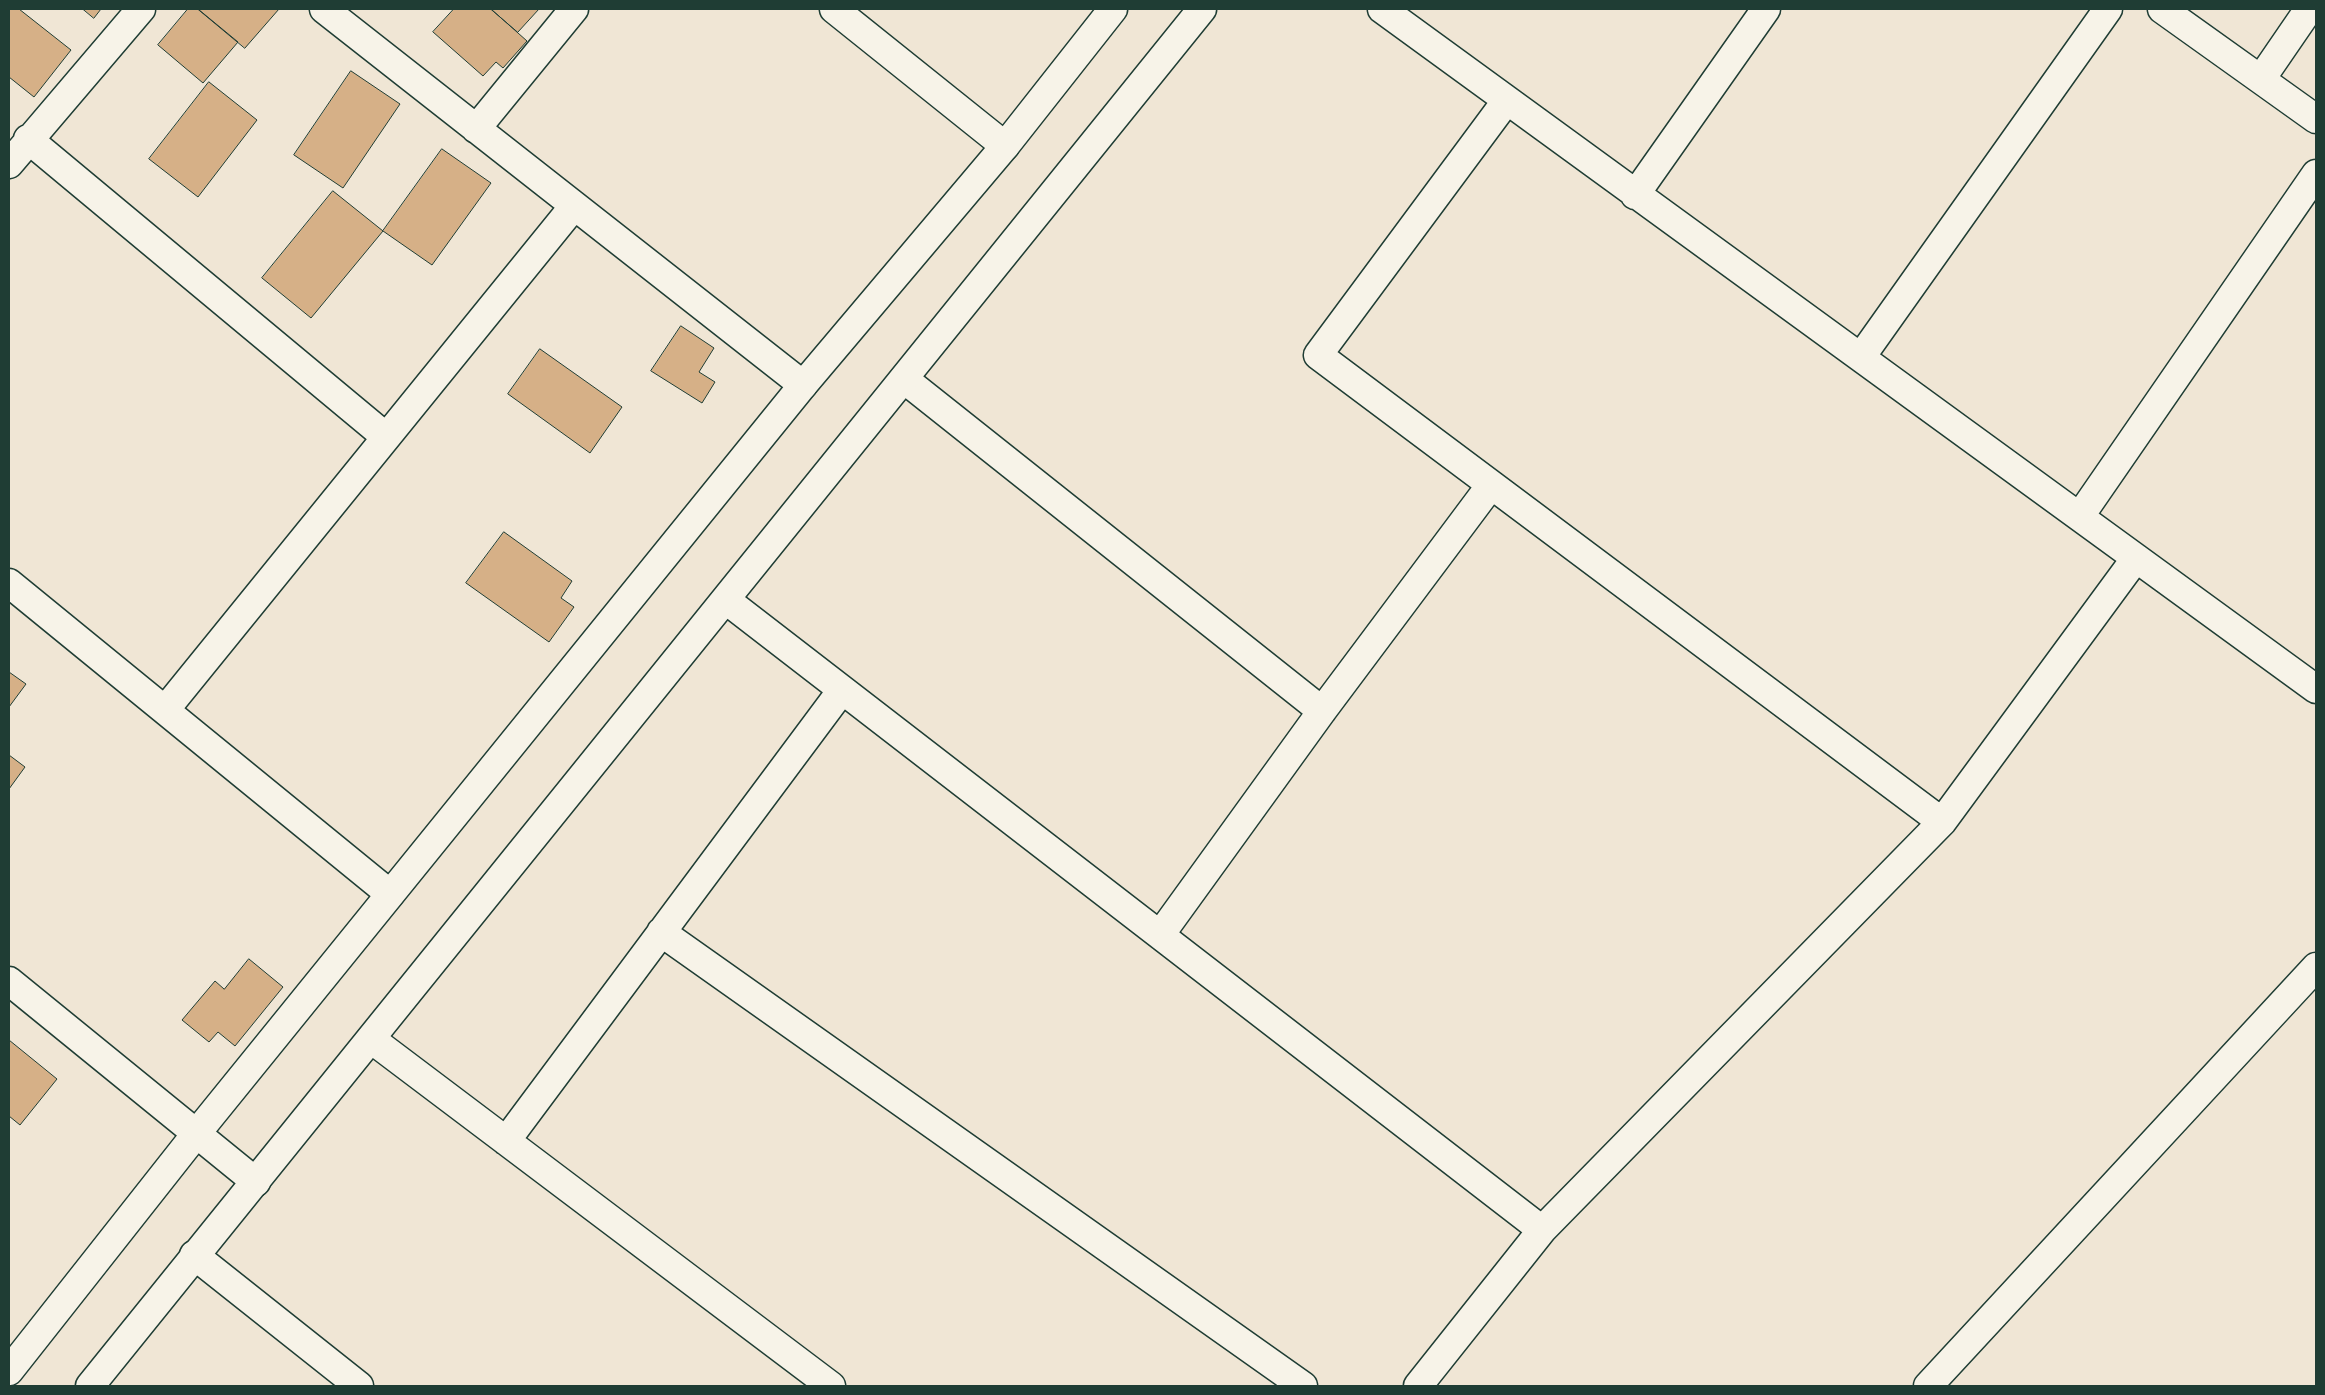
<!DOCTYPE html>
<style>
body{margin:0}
#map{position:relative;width:2325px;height:1395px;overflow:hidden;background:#f0e6d5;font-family:"Shantell Sans",sans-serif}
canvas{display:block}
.frame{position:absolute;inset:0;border:10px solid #1f3d34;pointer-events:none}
</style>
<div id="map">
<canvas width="2325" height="1395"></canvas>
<div class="frame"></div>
</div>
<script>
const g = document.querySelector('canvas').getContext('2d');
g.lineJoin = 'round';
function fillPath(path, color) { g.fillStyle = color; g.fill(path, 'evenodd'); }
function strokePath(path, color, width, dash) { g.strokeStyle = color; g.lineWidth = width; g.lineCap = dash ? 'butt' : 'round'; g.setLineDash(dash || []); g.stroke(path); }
const building = new Path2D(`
 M9 9H19L71 50 34 97 9 77Z
 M83 9H101L94 18Z
 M188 9H198L238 42 203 83 158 45Z
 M198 9H279L245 48Z
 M454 9H491L527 41 503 68 496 62 483 76 433 32Z
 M491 9H539L518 32Z
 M351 71 400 104 343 188 294 155Z
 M209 82 257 120 198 197 149 159Z
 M442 149 491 183 432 265 383 231Z
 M333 191 383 231 311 318 262 278Z
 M681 326 714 348 699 372 715 382 702 403 651 371Z
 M540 349 622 407 590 453 508 394Z
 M504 532 572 581 561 598 574 607 549 642 466 583Z
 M9 672 26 684 9 707Z
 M9 755 25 767 9 789Z
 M249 959 283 987 235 1046 218 1032 209 1042 182 1020 215 981 224 989Z
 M9 1040 57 1079 20 1125 9 1116Z`);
fillPath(building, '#d6b087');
strokePath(building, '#1f3d34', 1);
const minor = new Path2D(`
 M324 9 803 385
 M834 9 1005 146
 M1382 9 2316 689
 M2162 9 2316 119
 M2261 79 2309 9
 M1507 100 1318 355 1942 822
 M476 129 574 9
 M28 139 386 437
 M9 164 141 9
 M1635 195 1766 9
 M1861 357 2108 9
 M904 379 1322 711
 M2080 516 2316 174
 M9 583 390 894
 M726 600 1542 1230
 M165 710 574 206
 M661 932 1303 1386
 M1160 935 1322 711 1491 485
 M9 981 256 1182
 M371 1039 831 1386
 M506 1141 842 690
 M194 1255 359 1386
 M1418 1386 1542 1230 1942 822 2136 558
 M1928 1386 2316 967`);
const tertiary = new Path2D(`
 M9 1371 196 1134 803 385 1005 146 1113 9
 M90 1386 1202 9`);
strokePath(minor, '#1f3d34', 31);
strokePath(tertiary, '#1f3d34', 31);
strokePath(minor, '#f7f3e8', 28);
strokePath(tertiary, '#f7f3e8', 28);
</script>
